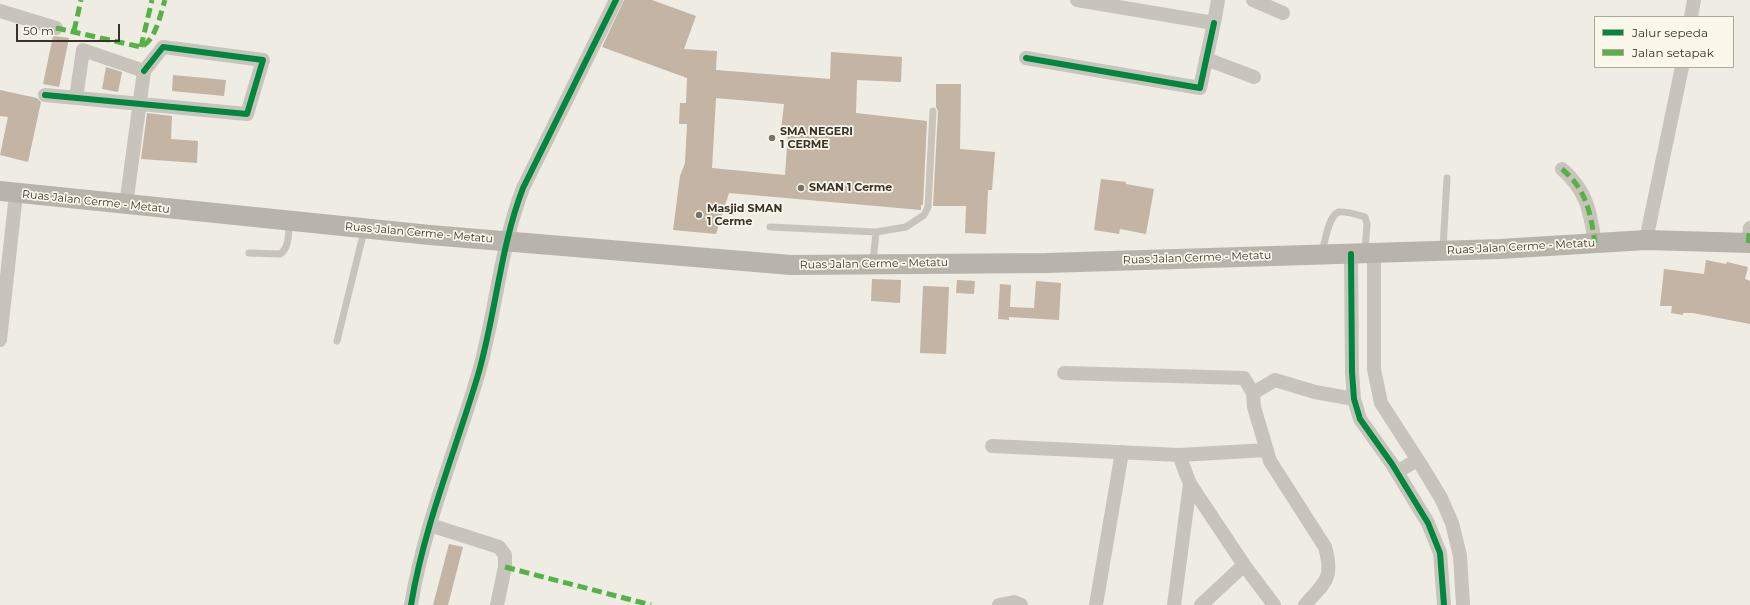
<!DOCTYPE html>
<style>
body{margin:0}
#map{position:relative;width:1750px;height:605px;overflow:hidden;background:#eeece3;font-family:Montserrat,sans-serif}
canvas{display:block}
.legend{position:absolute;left:1594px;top:16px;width:140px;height:52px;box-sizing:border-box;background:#fbf7eb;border:1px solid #ada89d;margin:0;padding:5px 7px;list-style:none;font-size:12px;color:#393229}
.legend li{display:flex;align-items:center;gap:8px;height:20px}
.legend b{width:20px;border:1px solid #ada89d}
.scale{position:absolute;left:16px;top:24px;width:104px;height:18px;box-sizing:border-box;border:2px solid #393229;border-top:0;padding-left:5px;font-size:12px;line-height:14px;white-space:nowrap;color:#393229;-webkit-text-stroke:3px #fbf7eb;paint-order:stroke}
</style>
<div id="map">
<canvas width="1750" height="605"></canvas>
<ul class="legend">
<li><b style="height:5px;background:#00873e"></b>Jalur sepeda</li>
<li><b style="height:5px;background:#56b246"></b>Jalan setapak</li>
</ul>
<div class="scale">50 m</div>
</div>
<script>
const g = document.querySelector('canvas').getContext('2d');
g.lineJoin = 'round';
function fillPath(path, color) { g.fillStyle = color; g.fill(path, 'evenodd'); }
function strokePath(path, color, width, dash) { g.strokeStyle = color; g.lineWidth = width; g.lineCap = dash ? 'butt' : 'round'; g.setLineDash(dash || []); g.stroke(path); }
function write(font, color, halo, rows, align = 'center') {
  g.font = font + ' Montserrat,sans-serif'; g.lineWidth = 3.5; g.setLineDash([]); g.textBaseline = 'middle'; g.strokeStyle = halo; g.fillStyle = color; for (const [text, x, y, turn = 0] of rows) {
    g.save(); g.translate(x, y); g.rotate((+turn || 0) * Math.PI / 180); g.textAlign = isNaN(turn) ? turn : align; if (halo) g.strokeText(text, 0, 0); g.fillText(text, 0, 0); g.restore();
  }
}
fillPath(new Path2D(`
 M624 0H652L696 16 684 49 717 51 716 70 830 79 831 52 902 57 901 82 857 80 856 113 927 121 923 205H921V210L729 193 716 234 673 230 680 176 685 163 687 124H679L680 103H686L687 78 602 47ZM716 98 784 104 781 130 788 131 785 175 712 168Z
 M53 36 69 38 59 87 43 84Z
 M106 67 122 72 118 92 102 89Z
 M173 75 226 80 224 96 172 91Z
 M936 84H961L960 149 995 152 992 190H988L986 234 965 233 966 206H933L938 111 936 107Z
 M0 90 37 98 41 102 28 162 0 155 8 117 0 116Z
 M147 113 172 116 171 139 198 141 197 163 141 159Z
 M1101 179 1126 182V184L1154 189 1146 234 1120 229 1119 234 1094 230Z
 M1706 260 1726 264 1727 262 1748 267 1745 279 1750 281V324L1693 313H1683V315L1671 313 1672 306H1660L1664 269 1704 274Z
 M872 279 901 280 900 303 871 301Z
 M957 280 975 281 974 294 956 293Z
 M1036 281 1061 283 1059 320 1009 317V320L998 319 1000 284 1011 285 1010 307 1034 308Z
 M923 286 949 287 946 354 920 353Z
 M449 544 463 547 448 605H433Z`), '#c3b4a4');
strokePath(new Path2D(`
 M770 227 876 232 906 227 924 215 928 207 933 111
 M1443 249 1447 178
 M1322 252C1325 243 1328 215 1339 212 1346 211 1358 215 1365 217L1367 224 1365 252
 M249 253 280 254C290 248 288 231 290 221
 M873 262 876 232
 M337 341 364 231`), '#c8c4bb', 7);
strokePath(new Path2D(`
 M1077 0 1214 23 1218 0
 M1253 0 1283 13
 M0 11 56 28
 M1691 17 1694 0
 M1026 58 1200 88 1214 23
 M1206 59 1254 77
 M45 95 247 114 263 60 163 47 144 71
 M76 98 83 50 144 71 126 205
 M1562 169C1587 191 1590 211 1595 243
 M1646 240 1682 67
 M1748 243 1750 228
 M1374 253V369L1381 403 1421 465 1441 498 1452 523 1460 556 1463 605
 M1351 254 1352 372 1354 399 1360 419 1392 464 1428 523 1440 553 1444 605
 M0 340 16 194
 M1064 373 1244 378 1253 393
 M992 446 1179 455
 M1397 472 1417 460
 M1190 484 1244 565 1274 605
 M430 525 499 547 505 555V567L497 605
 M411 605C424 526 455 452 478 375 496 313 500 248 523 188L616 0
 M999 605 1014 602 1021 605
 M1096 605 1122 452
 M1174 605 1190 484 1179 455 1267 450
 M1201 605 1244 565
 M1305 605C1325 582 1334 579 1325 547L1270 461 1254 407 1253 393 1275 380 1315 392 1354 399`), '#c8c4bb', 14);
strokePath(new Path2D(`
 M0 191 430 235 791 265 1047 263 1500 249 1646 240 1750 243`), '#b8b4ac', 20);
strokePath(new Path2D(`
 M56 28 141 47C156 40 160 15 165 0
 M74 31 81 0
 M141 47 152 0
 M1562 169C1587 191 1590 211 1595 243
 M1748 243 1750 228
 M505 567 651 605`), '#56b246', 5, [10, 5]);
strokePath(new Path2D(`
 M1026 58 1200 88 1214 23
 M45 95 247 114 263 60 163 47 144 71
 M1351 254 1352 372 1354 399 1360 419 1392 464 1428 523 1440 553 1444 605
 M411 605C424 526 455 452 478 375 496 313 500 248 523 188L616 0`), '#00873e', 6);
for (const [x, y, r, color] of [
 [772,138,4,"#78736a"],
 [801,188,4,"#78736a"],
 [699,215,4,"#78736a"]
]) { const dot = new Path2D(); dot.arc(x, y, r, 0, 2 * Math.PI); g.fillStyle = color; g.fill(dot); strokePath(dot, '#fbf7eb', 1.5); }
write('bold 11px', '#393229', '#fbf7eb', [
 ["SMA NEGERI",780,132],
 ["1 CERME",780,145],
 ["SMAN 1 Cerme",809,188],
 ["Masjid SMAN",707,209],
 ["1 Cerme",707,222]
], 'left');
write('11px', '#393229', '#fbf7eb', [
 ["Ruas Jalan Cerme - Metatu",96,202,6],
 ["Ruas Jalan Cerme - Metatu",419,233,5],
 ["Ruas Jalan Cerme - Metatu",1521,247,-3],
 ["Ruas Jalan Cerme - Metatu",1197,258,-2],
 ["Ruas Jalan Cerme - Metatu",874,264,-1]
]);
</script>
